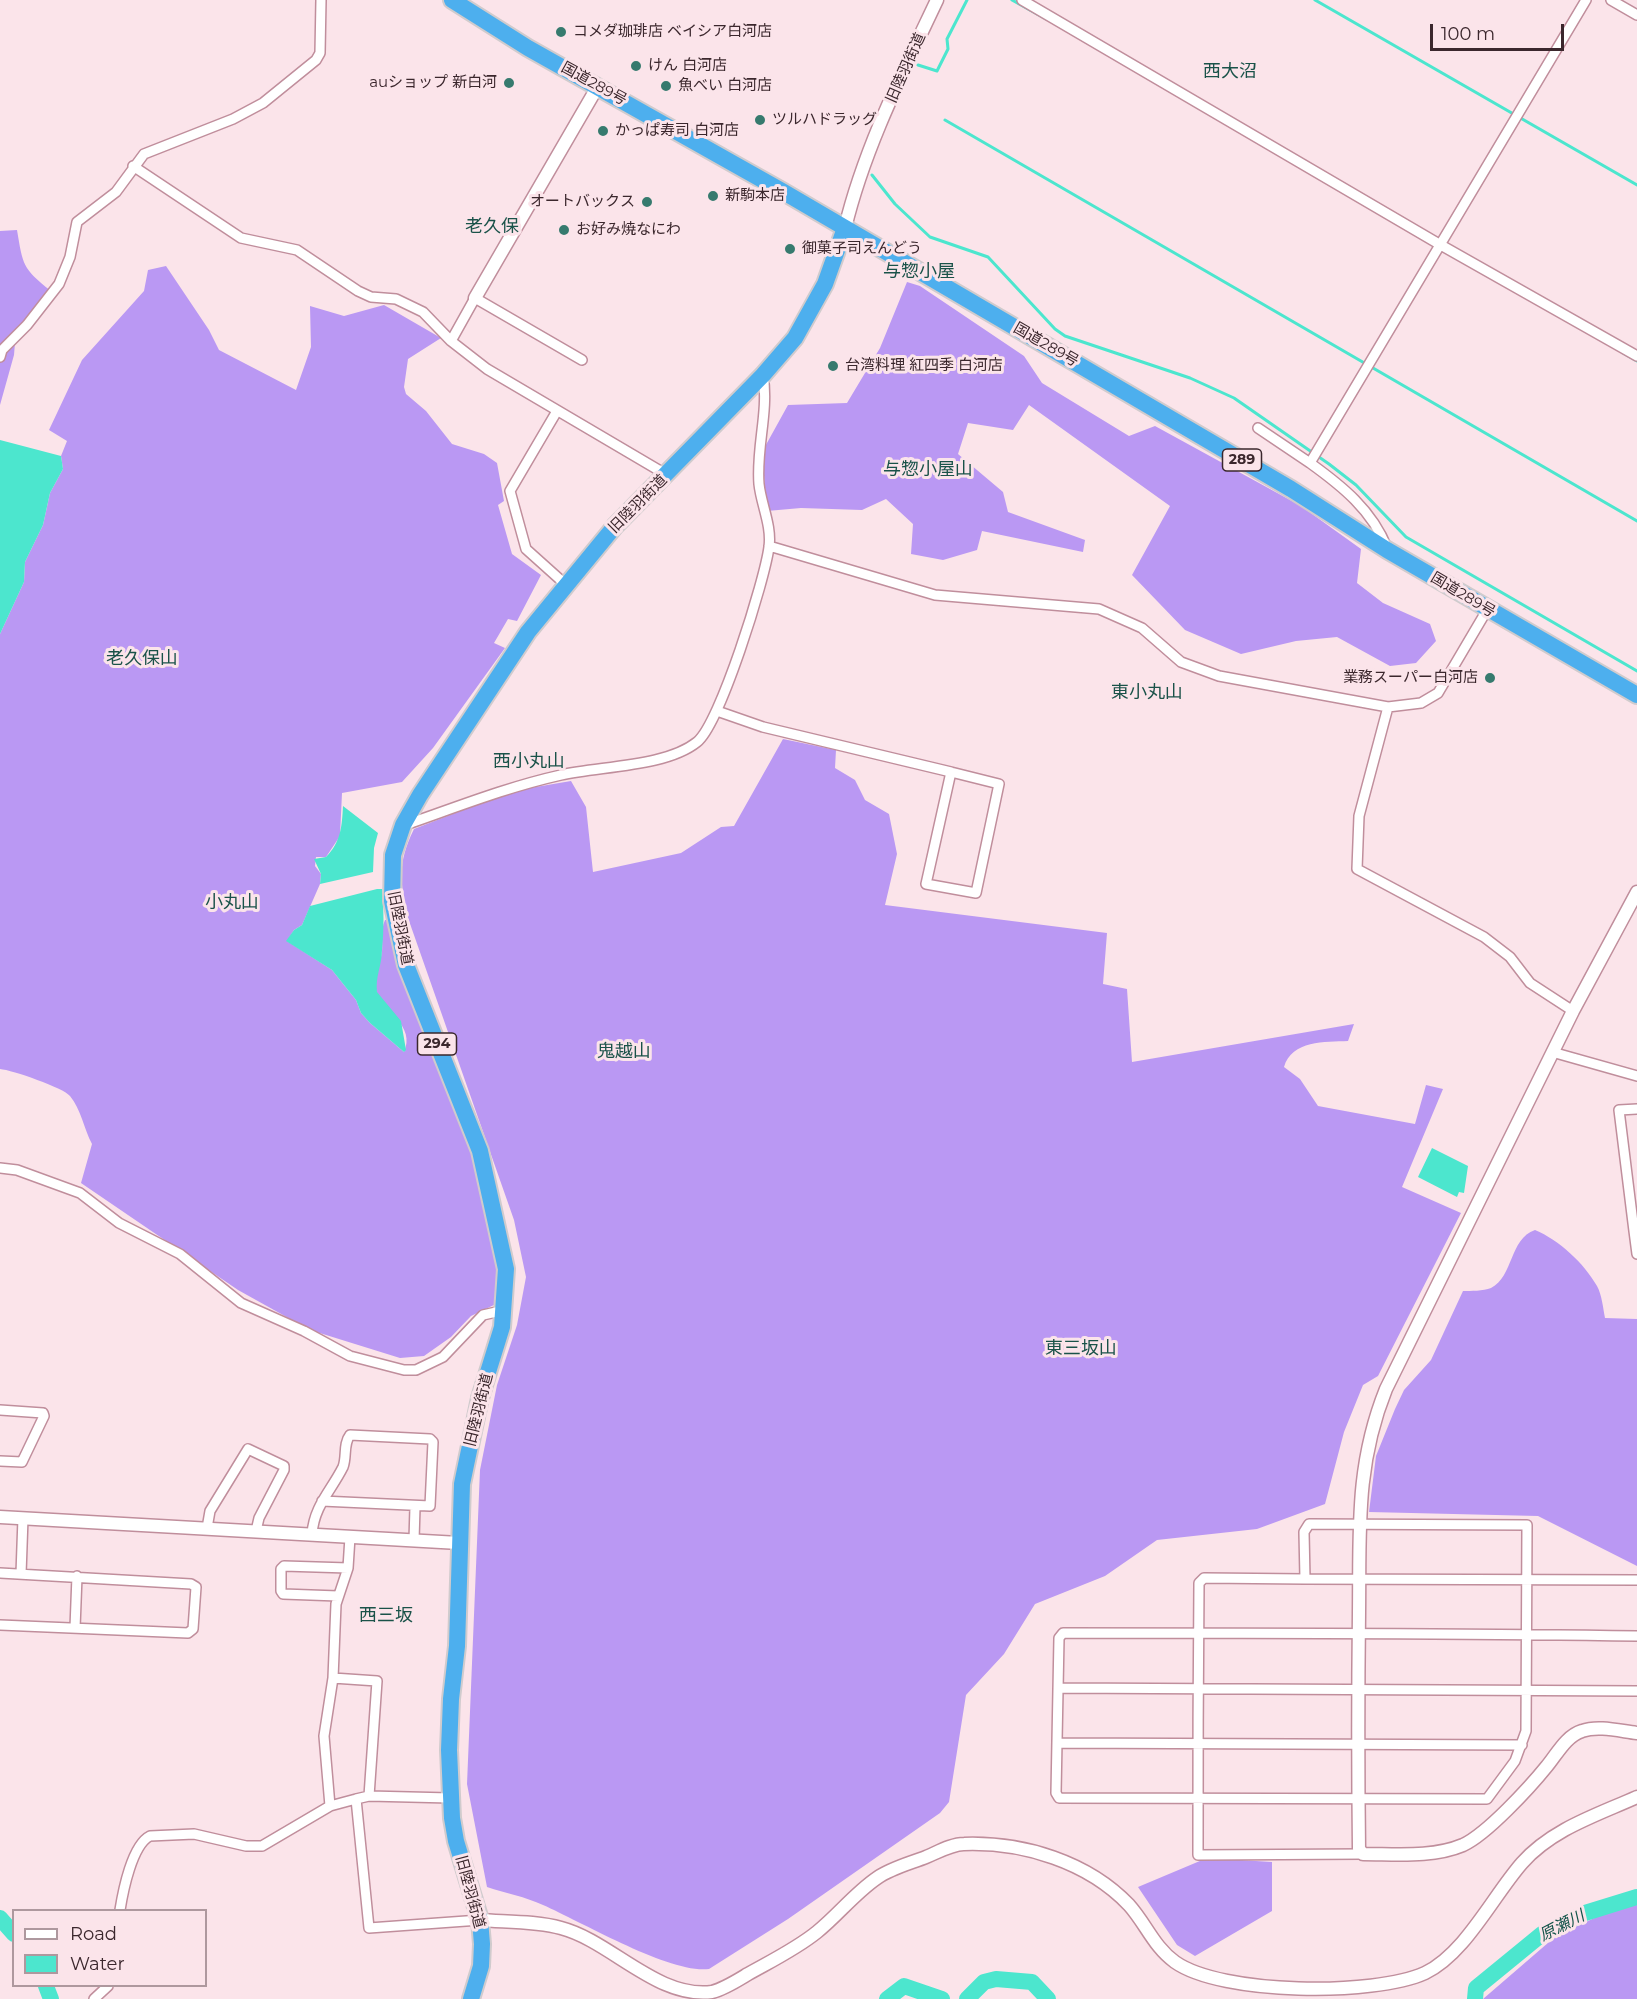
<!DOCTYPE html>
<meta charset="utf-8">
<style>
body{margin:0}
#map{position:relative;width:1637px;height:1999px;overflow:hidden;background:#fbe4ea;font-family:Montserrat,sans-serif}
canvas{display:block}
.legend{position:absolute;left:12px;top:1909px;width:195px;height:78px;box-sizing:border-box;background:#fbe4ea;border:2px solid #ae989e;margin:0;padding:8px 10px;list-style:none;font-size:18px;color:#3b272d}
.legend li{display:flex;align-items:center;gap:12px;height:30px}
.legend b{width:30px;border:2px solid #ae989e}
.scale{position:absolute;left:1430px;top:24px;width:134px;height:27px;box-sizing:border-box;border:3px solid #3b272d;border-top:0;padding-left:8px;font-size:18px;line-height:21px;white-space:nowrap;color:#3b272d;-webkit-text-stroke:4px #fbe4ea;paint-order:stroke}
</style>
<div id="map">
<canvas width="1637" height="1999"></canvas>
<ul class="legend">
<li><b style="height:8px;background:#fff"></b>Road</li>
<li><b style="height:16px;background:#4ce6ce"></b>Water</li>
</ul>
<div class="scale">100 m</div>
</div>
<script>
const g = document.querySelector('canvas').getContext('2d');
g.lineJoin = 'round';
function fillPath(path, color) { g.fillStyle = color; g.fill(path, 'evenodd'); }
function strokePath(path, color, width, dash) { g.strokeStyle = color; g.lineWidth = width; g.lineCap = dash ? 'butt' : 'round'; g.setLineDash(dash || []); g.stroke(path); }
function write(font, color, halo, rows, align = 'center') {
  g.font = font + ' Montserrat,"Noto Sans JP",sans-serif'; g.lineWidth = 6; g.setLineDash([]); g.textBaseline = 'middle'; g.strokeStyle = halo; g.fillStyle = color; for (const [text, x, y, turn = 0] of rows) {
    g.save(); g.translate(x, y); g.rotate((+turn || 0) * Math.PI / 180); g.textAlign = isNaN(turn) ? turn : align; if (halo) g.strokeText(text, 0, 0); g.fillText(text, 0, 0); g.restore();
  }
}
fillPath(new Path2D(`
 M17 230C23 265 22 268 51 291L16 330 14 355 0 405V231Z
 M166 266 209 330 219 350 296 390 311 347 310 306 344 316 384 305 441 338 408 359 404 387 406 394 426 411 452 444 484 454 497 463 504 501 498 505 512 554 541 575 517 621 508 619 494 643 505 648 433 748 402 782 342 793 340 836 326 857H316L315 866 321 874 320 884 302 925 294 930 287 941 332 970 356 1000 361 1013 370 1023 404 1052C416 1026 384 1011 377 993 372 979 380 965 382 952 383 940 380 932 385 920H389L398 969 468 1131 496 1248V1304L471 1316 451 1337 424 1356 400 1358 310 1330 238 1290 81 1183 92 1144C84 1129 81 1109 70 1096 64 1088 12 1070 0 1069V634L24 582 25 562 43 525 50 493 63 469 61 456 67 441 49 430 82 360 144 291 148 270Z
 M907 282 920 286 1024 356 1042 383 1129 436 1155 426 1301 506 1361 549 1357 583 1383 603 1430 624 1436 641 1416 663 1390 666 1337 637 1296 641 1241 654 1185 630 1132 575 1170 506 1029 405 1013 430 968 423 958 454 1003 492 1008 512 1085 540 1083 552 982 531 977 550 943 560 911 554 913 524 886 499 862 510 801 508 767 511 762 452 788 405 847 403 880 348Z
 M783 739 836 750 835 768 855 780 865 800 889 814 897 854 885 905 1107 933 1103 984 1127 989 1132 1062 1354 1024 1348 1041C1325 1042 1292 1040 1284 1067L1300 1079 1318 1106 1415 1124 1426 1085 1443 1089 1402 1187 1461 1213 1378 1376 1363 1385 1344 1432 1325 1504 1257 1529 1157 1540 1105 1576 1035 1604 1004 1654 966 1695 949 1802 940 1813 788 1919 709 1969C670 1974 582 1922 543 1905 526 1897 505 1893 487 1887L467 1784 480 1470 497 1385 517 1325 526 1277 514 1220 408 918C400 881 397 864 414 829L512 791 571 781 586 807 593 872 681 853 721 827 734 826Z
 M1535 1230C1559 1240 1584 1263 1597 1286 1602 1295 1603 1308 1605 1318L1637 1319V1566L1538 1516 1369 1512 1376 1456 1395 1409 1404 1390 1431 1360 1463 1291C1471 1291 1483 1291 1491 1288 1514 1276 1509 1239 1535 1230Z
 M1207 1858 1272 1862V1911L1195 1956 1177 1945 1138 1887Z
 M1637 1898V1999H1483L1556 1936Z`), '#ba98f3');
fillPath(new Path2D(`
 M0 440 61 456 63 469 50 493 43 525 25 562 24 582 0 634Z
 M343 806 378 833 374 848 373 872 320 884 321 874 314 859 326 857C341 842 342 826 343 806Z
 M377 889H382C384 910 384 930 382 950 382 965 375 977 377 992L401 1021 406 1050 404 1052 370 1023 361 1013 356 1000 332 970 286 941 294 930 302 925 310 906Z
 M1432 1148 1468 1166 1464 1193 1459 1192 1457 1197 1418 1177Z`), '#4ce6ce');
strokePath(new Path2D(`
 M1012 0 1046 19
 M1315 0 1637 185
 M918 65 937 71 948 49 947 39 967 0
 M945 120 1637 521
 M872 175 895 204 930 237 988 257 1055 329 1065 336 1190 378 1234 398 1329 464 1356 485 1406 537 1637 671
 M1623 353 1637 361`), '#4ce6ce', 3);
strokePath(new Path2D(`
 M0 1918 14 1934
 M46 1986 51 1999
 M887 1999 904 1986 942 1999
 M967 1999 984 1982 996 1979 1032 1982 1048 1999
 M1475 1999 1476 1988 1542 1934 1585 1913 1637 1897`), '#4ce6ce', 16);
const street = new Path2D(`
 M1022 0 1439 244 1637 356
 M1611 0 1637 15
 M133 166 241 238 297 250 358 291 371 297 396 299 423 312 451 341 487 369 667 475
 M451 341 475 298 582 360
 M0 357 2 350 27 325 59 284 70 257 77 222 116 192 144 154 233 119 263 103 316 60 320 53 321 0
 M557 411 510 491 526 549 565 584
 M1258 428 1310 463
 M769 546 935 595 1099 609 1142 628 1181 662 1219 676 1388 707 1421 703 1438 693 1487 610
 M1387 548C1372 510 1342 486 1310 463L1586 0
 M1388 707 1359 816 1357 869 1484 937 1510 957 1530 983 1573 1011
 M717 711 763 727 951 772
 M951 772 999 784 976 893 926 884Z
 M405 825C457 807 507 787 561 775 600 766 666 767 697 742 720 724 765 579 769 547 772 526 761 504 759 484 756 447 769 412 763 375
 M1552 1052 1637 1076
 M0 1168 17 1170 80 1193 119 1223 180 1254 241 1303 304 1331 350 1356 404 1370H416L443 1357 483 1315 505 1310
 M1637 1230 1634 1231 1637 1254
 M1634 1231 1619 1110 1637 1109
 M0 1410 43 1413 44 1416 22 1462 0 1461
 M207 1528 210 1511 248 1449 284 1466V1470L259 1518 256 1531
 M312 1534C314 1506 331 1491 343 1467 347 1457 343 1444 350 1435L430 1439 433 1442 430 1506 322 1501
 M414 1540 415 1507
 M0 1573 191 1584 196 1587 193 1629 188 1633 0 1625
 M21 1574 23 1518
 M1305 1579 1637 1580
 M338 1596 283 1594 281 1591V1569L284 1566 348 1568
 M75 1628 77 1576
 M333 1678 336 1604 348 1568 350 1537
 M1058 1688 1637 1691
 M1058 1743 1522 1745
 M356 1799 369 1928 480 1920
 M330 1806 324 1736 333 1678 377 1681 369 1796
 M1363 1854 1198 1855C1198 1764 1198 1674 1199 1583L1204 1578 1305 1579 1304 1532 1309 1524 1527 1525 1526 1731 1515 1761 1487 1799 1059 1798 1056 1793 1059 1638 1063 1633C1254 1633 1446 1633 1637 1636
 M120 1910C123 1891 132 1845 150 1836L194 1834 246 1846H262L330 1806 356 1799 369 1796 450 1798
 M94 1999 108 1986`);
const secondary = new Path2D(`
 M845 228C864 149 902 74 937 0
 M475 298 598 86
 M1637 892 1573 1011 1386 1389C1355 1466 1360 1532 1359 1613 1358 1692 1358 1770 1359 1849L1363 1854C1396 1854 1432 1858 1463 1845 1487 1834 1530 1787 1547 1766 1557 1754 1566 1736 1582 1731 1598 1725 1620 1731 1637 1733
 M0 1517 459 1543
 M480 1920C506 1922 536 1921 561 1928 611 1941 657 1999 712 1992 724 1989 738 1980 748 1974 771 1961 796 1949 817 1932 838 1915 855 1893 877 1878 891 1868 911 1863 926 1857 938 1852 952 1844 964 1844 1024 1842 1088 1862 1129 1905 1146 1924 1154 1947 1175 1962 1222 1995 1374 1996 1425 1973 1465 1954 1493 1896 1522 1863 1552 1829 1597 1815 1637 1797`);
const highway = new Path2D(`
 M452 0 528 48 782 191 1291 489 1387 550 1637 695
 M471 1999 481 1966 482 1944 480 1920 456 1841 452 1818 449 1750 451 1699 457 1646 462 1484 480 1398 502 1327 506 1269 480 1151 406 965 392 901 393 855 403 825 420 795 528 632 615 526 763 375 795 338 825 284 845 228`);
strokePath(street, '#c08e9c', 12);
strokePath(secondary, '#c08e9c', 15);
strokePath(highway, '#d0cbcd', 20);
strokePath(street, '#fff', 9);
strokePath(secondary, '#fff', 12);
strokePath(highway, '#4dafee', 16);
for (const [x, y, r, color] of [
 [561,32,6,"#367a6e"],
 [636,66,6,"#367a6e"],
 [509,83,6,"#367a6e"],
 [666,86,6,"#367a6e"],
 [760,120,6,"#367a6e"],
 [603,131,6,"#367a6e"],
 [713,196,6,"#367a6e"],
 [647,202,6,"#367a6e"],
 [564,230,6,"#367a6e"],
 [790,249,6,"#367a6e"],
 [833,366,6,"#367a6e"],
 [1490,678,6,"#367a6e"]
]) { const dot = new Path2D(); dot.arc(x, y, r, 0, 2 * Math.PI); g.fillStyle = color; g.fill(dot); strokePath(dot, '#fbe4ea', 2); }
for (const [x, y, w] of [
 [1242,460,39],
 [437,1044,39]
]) { const box = new Path2D(); box.roundRect(x - w / 2, y - 11, w, 22, 4.5); g.fillStyle = '#fbe4ea'; g.fill(box); strokePath(box, '#3b272d', 1.5); }
write('bold 14px', '#3b272d', null, [
 ["289",1242,460],
 ["294",437,1044]
]);
write('15px', '#3b272d', '#fbe4ea', [
 ["コメダ珈琲店 ベイシア白河店",573,32],
 ["けん 白河店",648,66],
 ["auショップ 新白河",497,83,"right"],
 ["魚べい 白河店",678,86],
 ["ツルハドラッグ",772,120],
 ["かっぱ寿司 白河店",615,131],
 ["新駒本店",725,196],
 ["オートバックス",635,202,"right"],
 ["お好み焼なにわ",576,230],
 ["御菓子司えんどう",802,249],
 ["台湾料理 紅四季 白河店",845,366],
 ["業務スーパー白河店",1478,678,"right"]
], 'left');
write('15px', '#3b272d', '#fbe4ea', [
 ["旧陸羽街道",906,68,-66],
 ["国道289号",594,84,29],
 ["国道289号",1046,345,30],
 ["旧陸羽街道",638,504,-45],
 ["国道289号",1463,595,31],
 ["旧陸羽街道",400,928,79],
 ["旧陸羽街道",479,1410,-76],
 ["旧陸羽街道",470,1892,75]
]);
write('italic 16px', '#125349', '#fbe4ea', [
 ["原瀬川",1562,1926,-27]
]);
write('18px', '#1a5249', '#fbe4ea', [
 ["西大沼",1230,72],
 ["老久保",492,227],
 ["与惣小屋",919,272],
 ["与惣小屋山",928,470],
 ["老久保山",142,659],
 ["東小丸山",1147,693],
 ["西小丸山",529,762],
 ["小丸山",232,903],
 ["鬼越山",624,1052],
 ["東三坂山",1081,1349],
 ["西三坂",386,1616]
]);
</script>
